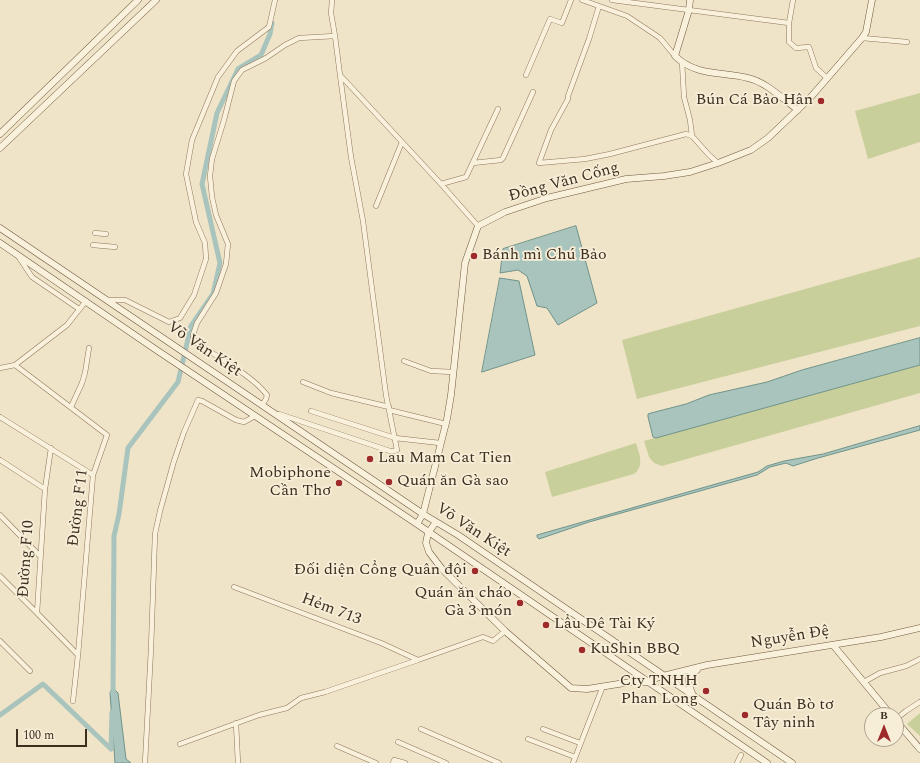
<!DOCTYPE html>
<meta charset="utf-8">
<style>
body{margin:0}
#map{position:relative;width:920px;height:763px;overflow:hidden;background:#f0e4c8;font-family:Spectral,serif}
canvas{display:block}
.north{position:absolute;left:864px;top:707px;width:40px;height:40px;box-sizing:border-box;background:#f7eed8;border:1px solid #ada18e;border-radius:50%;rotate:0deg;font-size:11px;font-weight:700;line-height:16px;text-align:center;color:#3d2e20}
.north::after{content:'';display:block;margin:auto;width:14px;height:18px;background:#9e2a2b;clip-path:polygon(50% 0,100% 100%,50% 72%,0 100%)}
.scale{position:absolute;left:16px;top:729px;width:71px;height:18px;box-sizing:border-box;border:2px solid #3d2e20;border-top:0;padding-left:5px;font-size:12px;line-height:14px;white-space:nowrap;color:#3d2e20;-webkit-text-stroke:3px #f7eed8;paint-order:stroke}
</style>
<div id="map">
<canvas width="920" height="763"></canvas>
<div class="north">B</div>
<div class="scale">100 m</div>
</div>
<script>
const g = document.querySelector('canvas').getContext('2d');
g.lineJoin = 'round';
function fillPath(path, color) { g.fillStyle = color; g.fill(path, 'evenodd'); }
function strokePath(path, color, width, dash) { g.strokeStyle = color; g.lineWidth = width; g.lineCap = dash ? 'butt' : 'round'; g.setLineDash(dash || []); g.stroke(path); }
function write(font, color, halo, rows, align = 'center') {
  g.font = font + ' Spectral,serif'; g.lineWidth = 3.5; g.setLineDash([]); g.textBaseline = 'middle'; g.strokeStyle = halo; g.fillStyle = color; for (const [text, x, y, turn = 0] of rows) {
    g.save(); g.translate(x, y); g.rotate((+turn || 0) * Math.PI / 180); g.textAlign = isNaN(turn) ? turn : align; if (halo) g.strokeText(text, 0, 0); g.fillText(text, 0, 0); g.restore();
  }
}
fillPath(new Path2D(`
 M920 93V142L868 159 855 111Z
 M920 257V326L637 399 622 340Z
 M920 365V393L662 466 654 463 649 457 644 441Z
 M636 443C639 453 645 466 634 474L552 497 545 472Z
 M920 713V736L907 724Z`), '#c9cf9b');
const water = new Path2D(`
 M576 226 597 303 558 325 547 308 537 306 527 276 518 270 500 273 503 249Z
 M500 278 519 281 535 355 482 372Z
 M920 338V365L656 438 653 437 648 417V414L651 413 686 404 709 395 767 382 802 370Z
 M920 426V430L818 458 793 466 786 463 770 467 757 475 589 522 539 539 537 537V535L758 472 767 466 784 461 823 454Z
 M113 688 118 693 126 759 131 763H115L110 693Z`);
fillPath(water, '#a9c4bc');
strokePath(water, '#6f938a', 1);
strokePath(new Path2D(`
 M113 694 114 536 119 514 128 448 178 382 191 326 213 294 220 263 202 184 217 113 238 69 261 55 270 34 272 23
 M0 715 43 684 111 749 112 712`), '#a9c4bc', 5);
const street = new Path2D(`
 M582 0 627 16 660 38 675 56
 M612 0 789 23
 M793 0 789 23V42L796 48 809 47 816 68 827 78
 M599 6 589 39 568 96V99L551 130 539 163 585 159 610 154 686 134 692 136 709 155 718 163
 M335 36 340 75 441 184 478 226
 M862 38 907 42
 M682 62 684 97 690 120 692 136
 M526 75 550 19 562 23 571 0
 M473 163 501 160 503 158 533 92
 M441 184 466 177 498 109
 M376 206 402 142
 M95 233 106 234
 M93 245 115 247
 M18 256 32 277 79 309
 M107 300H125L169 322 180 318 194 295 206 259 205 243 196 222 186 174 192 140 218 77 237 51 269 27 275 0
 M404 361 431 371 454 372
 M15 365 107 435 93 475 78 655 73 701
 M0 368 15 365 67 325 86 301
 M303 382 331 393 389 407
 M262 405 266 399 267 395C252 375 215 356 194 341L193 335 197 323 216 293 226 264 228 244 216 215 212 197 210 176 212 159 224 120 234 81 242 70 266 58 285 45 299 38 335 36 331 13 332 0
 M71 407 82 383 85 373 89 348
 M389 410 446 424
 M311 411 395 438 440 443
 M279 414 390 451H394L397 450 386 395 363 221 351 157 340 75
 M0 417 93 475
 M51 448 45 489 37 613 78 655
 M0 460 45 489
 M0 515 40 556
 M0 576 37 613
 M234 587 381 643 418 660 483 637 493 641 505 631
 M0 641 30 671
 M864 682 880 673 906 666 920 659
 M896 719 906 711 920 702
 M236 723 238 763
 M421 729 499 763
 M543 729 580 743
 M528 739 575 757
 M398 742 446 763
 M180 744 259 715 287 708 301 698 325 692 418 660
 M337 746 376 763
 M145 763 151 649 155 534 160 511 174 461 184 432 198 400 202 401 236 420 244 422 255 416
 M393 763 394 760 405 763
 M573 763 603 686
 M737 763 741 755`);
const secondary = new Path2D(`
 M690 0 689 10 675 56C697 77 721 71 748 78 766 82 783 99 798 110
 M0 134 138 0
 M0 148 156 0
 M0 228 423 514 458 535 792 763
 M0 243 155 349 417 524 767 763
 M436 522 428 533 426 543 429 552 442 569 505 631 571 688 587 689 631 682H647L659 677 707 665 881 637 920 628
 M417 524 423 514 447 419 451 395 465 263 478 226 505 212 547 198 626 179 664 176 690 172 718 163 751 150 768 138 810 98 862 38 866 32 872 0
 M833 645 891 715
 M693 695C688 685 685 676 697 670
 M896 721 920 749`);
strokePath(street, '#8d765c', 5.5);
strokePath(secondary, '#6f573f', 7);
strokePath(street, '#faf1dc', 4.5);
strokePath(secondary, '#faf1dc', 6);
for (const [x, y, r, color] of [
 [821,101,4,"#9e2a2b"],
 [474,256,4,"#9e2a2b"],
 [370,459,4,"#9e2a2b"],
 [389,482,4,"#9e2a2b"],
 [339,483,4,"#9e2a2b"],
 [475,571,4,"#9e2a2b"],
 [520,603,4,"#9e2a2b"],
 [546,625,4,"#9e2a2b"],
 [582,650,4,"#9e2a2b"],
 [706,691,4,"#9e2a2b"],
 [745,715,4,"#9e2a2b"]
]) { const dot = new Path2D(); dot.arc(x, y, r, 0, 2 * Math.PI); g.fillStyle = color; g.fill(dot); strokePath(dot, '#f7eed8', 1.5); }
write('16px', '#3d2e20', '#f7eed8', [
 ["Bún Cá Bảo Hân",813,101,"right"],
 ["Bánh mì Chú Bảo",482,256],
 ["Lau Mam Cat Tien",378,459],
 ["Mobiphone",331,474,"right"],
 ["Cần Thơ",331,492,"right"],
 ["Quán ăn Gà sao",397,482],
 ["Đối diện Cổng Quân đội",467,571,"right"],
 ["Quán ăn cháo",512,594,"right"],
 ["Gà 3 món",512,612,"right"],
 ["Lẩu Dê Tài Ký",554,625],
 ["KuShin BBQ",590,650],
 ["Cty TNHH",698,682,"right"],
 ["Phan Long",698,700,"right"],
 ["Quán Bò tơ",753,706],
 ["Tây ninh",753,724]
], 'left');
write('16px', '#3d2e20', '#f7eed8', [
 ["Đồng Văn Cống",564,183,-15],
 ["Võ Văn Kiệt",204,350,34],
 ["Đường F11",79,508,-83],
 ["Võ Văn Kiệt",473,531,33],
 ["Đường F10",27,559,-86],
 ["Hẻm 713",331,610,21],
 ["Nguyễn Đệ",790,638,-9]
]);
</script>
